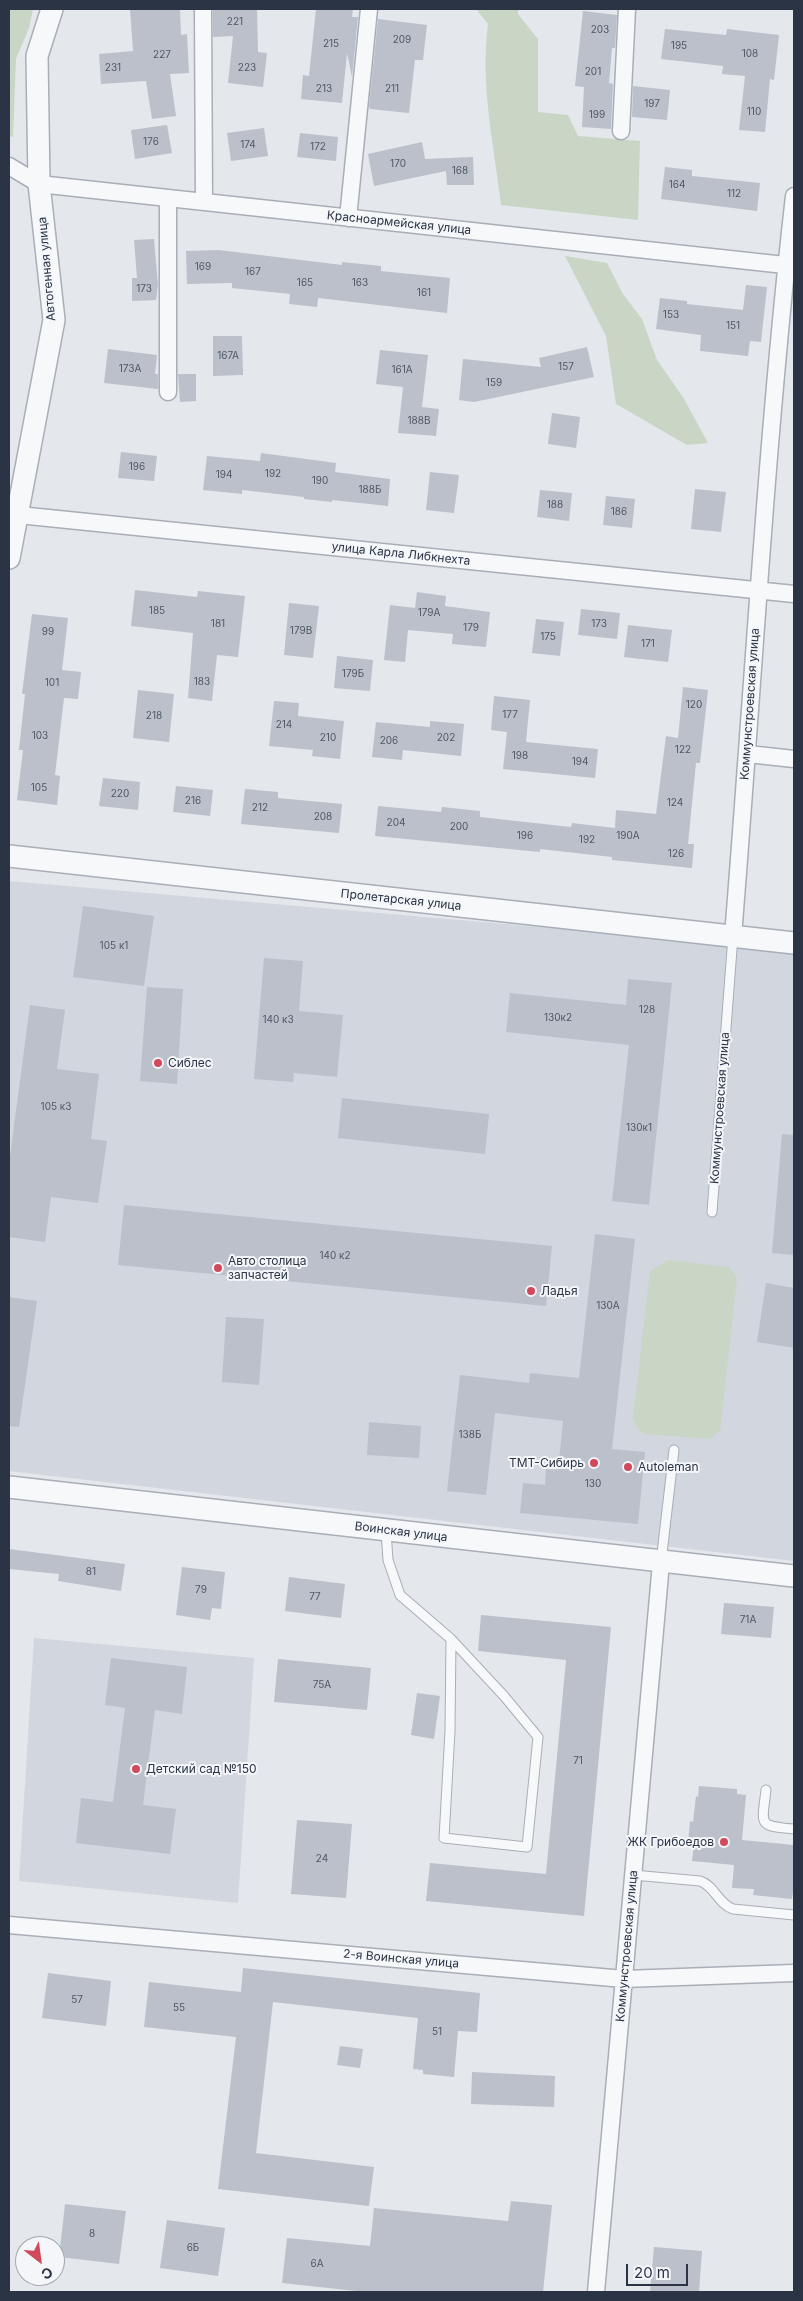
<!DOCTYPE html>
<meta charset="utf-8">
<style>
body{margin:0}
#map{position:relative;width:803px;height:2301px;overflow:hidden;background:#e4e7ec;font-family:Inter,sans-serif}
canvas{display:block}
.frame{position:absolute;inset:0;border:10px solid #2b3445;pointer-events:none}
.north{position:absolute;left:15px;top:2236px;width:50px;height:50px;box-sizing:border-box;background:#f4f6f9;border:1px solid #a4a8b1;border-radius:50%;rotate:150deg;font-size:14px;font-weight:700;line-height:20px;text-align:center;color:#2b3445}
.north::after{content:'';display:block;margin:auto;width:18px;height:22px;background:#d1495b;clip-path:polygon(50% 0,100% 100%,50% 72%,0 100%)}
.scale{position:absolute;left:626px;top:2264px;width:62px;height:22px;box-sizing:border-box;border:2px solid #2b3445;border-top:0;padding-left:6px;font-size:15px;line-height:18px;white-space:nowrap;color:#2b3445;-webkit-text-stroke:4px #f4f6f9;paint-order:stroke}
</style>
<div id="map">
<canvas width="803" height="2301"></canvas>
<div class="frame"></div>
<div class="north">С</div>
<div class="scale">20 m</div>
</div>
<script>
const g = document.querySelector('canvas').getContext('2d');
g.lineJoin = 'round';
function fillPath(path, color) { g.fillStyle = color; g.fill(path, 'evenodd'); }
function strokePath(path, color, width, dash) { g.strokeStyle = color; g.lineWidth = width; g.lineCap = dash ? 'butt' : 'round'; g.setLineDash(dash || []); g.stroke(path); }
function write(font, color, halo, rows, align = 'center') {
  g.font = font + ' Inter,sans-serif'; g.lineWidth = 4; g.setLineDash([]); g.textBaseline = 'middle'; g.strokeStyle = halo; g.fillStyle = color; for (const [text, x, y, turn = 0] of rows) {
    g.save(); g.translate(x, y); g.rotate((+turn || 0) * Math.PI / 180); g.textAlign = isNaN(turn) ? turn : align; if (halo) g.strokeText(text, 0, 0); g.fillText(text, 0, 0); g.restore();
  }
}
fillPath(new Path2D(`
 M9 881 794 949V1561L9 1471Z
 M34 1638 254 1658 238 1903 19 1881Z`), '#d2d6de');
fillPath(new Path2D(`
 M9 9H33L29 28 16 59 13 137 9 136Z
 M476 9H518V14L538 39V112L568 115 578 136 640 141 638 220 501 205C494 144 480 86 488 24Z
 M565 256 607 263 623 294 642 319 657 360 683 397 708 443 687 445 616 404 606 336Z
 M668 1260 729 1267 737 1278 720 1431 710 1439 645 1434 637 1428 633 1418 650 1271Z`), '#c9d6c5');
fillPath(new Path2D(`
 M130 9H180L181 35 187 34 189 73 170 74 176 116 152 119 146 81 101 84 99 54 133 51Z
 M213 9H257L258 52 267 53 263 87 228 83 233 36 213 37Z
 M316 9H353L352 17H358L352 77 347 53 342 103 301 99 303 75 309 76Z
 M583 11 617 15 615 48H612L609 83 613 84 611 129 582 127 584 87 575 86Z
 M378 19 427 25 423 60H415L409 113 370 109 369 106Z
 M665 29 726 35 727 29 779 35 774 80 770 79 765 132 739 130 745 76 722 74 723 66 661 59Z
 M633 86 670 90 667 120 632 117Z
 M167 125 172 153 135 159 131 130Z
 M264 128 268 156 231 161 227 133Z
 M300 133 338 137 336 161 297 157Z
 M422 142 425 159 473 157 474 185H447L446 171 374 186 368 154Z
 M665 167 692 170V176L760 183 757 211 661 199Z
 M154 239 158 285 156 300 132 301V278H137L134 240Z
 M219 250 342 265V262L381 266V271L450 278 447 313 318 298 317 307 289 304 290 294 232 288V283L187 284 186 251Z
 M746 285 767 287 761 342 750 341 748 356 700 351 701 335 656 329 660 298 687 301V304L743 310Z
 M213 336H242L243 375 213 376Z
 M587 347 594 377 474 402 459 400 463 359 541 367 539 358Z
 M108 349 157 355 155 374H158V389L104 383Z
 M380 350 428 355 422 407 439 409 436 436 398 433 403 387 376 384Z
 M178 374H196V401L180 402Z
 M552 413 580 417 576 448 548 444Z
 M121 452 157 456 154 481 118 478Z
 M261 453 336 463 335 472 390 479 388 506 332 500V502L304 499V497L242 490V494L203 490 207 456 260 461Z
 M430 472 459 475 454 513 426 510Z
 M695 489 726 492 721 532 691 529Z
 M540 490 572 493 569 521 537 517Z
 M606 496 635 499 632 528 603 525Z
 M135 590 197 597 198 591 245 596 238 657 217 655 212 701 188 698 193 633 131 626Z
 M417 592 446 596 445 606 490 612 486 647 452 644 453 634 408 630 405 662 384 660 390 605 415 608Z
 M289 603 319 606 313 658 284 655Z
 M581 609 620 613 617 639 578 635Z
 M32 614 68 618 62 670 81 672 78 699 64 698 55 775 60 776 57 805 17 800 23 750H19L25 694H22Z
 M536 619 564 622 560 656 532 653Z
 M628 625 672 630 668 662 624 657Z
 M337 656 373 660 370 691 334 688Z
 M683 687 708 690 700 763H696L688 844H694L692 868 612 860V857L540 849V852L375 836 378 806 441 812 442 807 480 811V817L571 827 572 823 615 828 616 810 656 814 666 736 678 738Z
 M138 690 174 694 169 742 133 738Z
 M494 696 530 700 526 742 598 749 595 778 503 769 507 732 491 730Z
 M274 701 299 703 298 716 344 721 340 759 312 756 313 750 269 746Z
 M430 721 464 724 461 756 403 750 402 760 372 757 376 722 430 727Z
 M103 778 140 782 138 810 99 806Z
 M176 786 213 790 210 816 173 812Z
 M245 789 278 792V798L342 804 339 833 241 824Z
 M83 906 154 916 144 986 73 977Z
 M264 958 303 961 299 1011 343 1015 337 1077 294 1073 293 1082 254 1079Z
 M628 979 672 983 649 1205 612 1201 629 1045 506 1032 510 993 626 1005Z
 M147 987 183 989 177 1084 140 1081Z
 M30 1005 65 1010 57 1069 99 1074 91 1139 107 1141 98 1203 51 1197 45 1242 9 1237V1164Z
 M342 1098 489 1114 485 1154 338 1138Z
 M782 1134 794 1135V1255L772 1253Z
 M124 1205 552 1246 546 1306 118 1265Z
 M595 1234 635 1239 612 1449 645 1452 638 1524 520 1513 523 1483 545 1485 546 1469 558 1470 563 1421 495 1413 486 1495 447 1491 460 1375 529 1383 530 1373 579 1378Z
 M766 1283 794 1288V1348L757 1342Z
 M9 1297 37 1301 19 1427 9 1426Z
 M226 1317 264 1319 259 1385 222 1382Z
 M369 1422 421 1426 419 1458 367 1455Z
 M9 1549 125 1564 121 1591 58 1581 59 1574 9 1569Z
 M182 1567 225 1572 221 1609 212 1608 210 1620 176 1615Z
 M289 1577 345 1584 341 1618 285 1611Z
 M724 1603 774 1607 771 1638 721 1634Z
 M481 1615 611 1627 584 1916 426 1901 430 1863 546 1874 566 1660 478 1651Z
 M111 1658 187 1667 182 1714 155 1710 143 1805 176 1809 170 1854 76 1843 81 1798 113 1802 125 1708 105 1705Z
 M278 1659 371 1668 367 1710 274 1702Z
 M417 1693 440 1696 434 1739 411 1735Z
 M699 1786 737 1789V1794L746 1795 742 1840 794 1845V1884L792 1899 753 1895 754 1889 732 1888 734 1865 692 1861 694 1844 688 1843 690 1821 693 1822 696 1796 698 1797Z
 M297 1820 352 1824 346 1898 291 1894Z
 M243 1968 480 1993 477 2032 458 2031 454 2077 423 2074V2070L413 2069 418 2018 273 2002 256 2153 374 2167 369 2206 218 2189 236 2037 144 2027 149 1982 241 1992Z
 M48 1973 111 1981 106 2026 42 2018Z
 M340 2046 363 2049 360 2068 337 2065Z
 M472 2072 555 2076 554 2107 471 2104Z
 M511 2201 552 2205 543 2292H365L282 2283 287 2238 370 2246 374 2208 508 2221Z
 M65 2204 126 2211 119 2264 59 2257Z
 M167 2220 225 2228 218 2276 160 2268Z
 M654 2247 702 2251 699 2292H650Z`), '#bbc0ca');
const service = new Path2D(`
 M712 1212 733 936
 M386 1531 388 1560 400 1595 451 1639 504 1696 538 1737 527 1847 444 1838 450 1731 451 1639
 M661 1562 674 1450
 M766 1790C762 1825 757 1826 794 1829
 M633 1875 700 1881C715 1886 718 1904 733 1909L794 1915`);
const minor = new Path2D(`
 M203 9 204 202
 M621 131 627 9
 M9 166 39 184 794 266
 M168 198V392
 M348 218 369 9
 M9 514 794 594
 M748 754 794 759
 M733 936C753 689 766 442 794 196
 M9 1925 624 1979 794 1973
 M596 2292 661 1563`);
const tertiary = new Path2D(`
 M9 558 54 320 39 184 37 56 52 9
 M9 856 794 943
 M9 1487 794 1576`);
strokePath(service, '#a9aeb7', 11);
strokePath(minor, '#a9aeb7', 19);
strokePath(tertiary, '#a9aeb7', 24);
strokePath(service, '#f7f8fa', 9);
strokePath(minor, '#f7f8fa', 16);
strokePath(tertiary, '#f7f8fa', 21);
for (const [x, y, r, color] of [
 [158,1063,5,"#d1495b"],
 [218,1268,5,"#d1495b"],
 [531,1291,5,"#d1495b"],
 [594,1463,5,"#d1495b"],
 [628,1467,5,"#d1495b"],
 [136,1769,5,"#d1495b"],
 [724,1842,5,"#d1495b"]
]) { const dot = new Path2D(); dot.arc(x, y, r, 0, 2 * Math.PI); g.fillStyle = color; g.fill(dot); strokePath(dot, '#f4f6f9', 2); }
write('10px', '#4f5766', null, [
 ["221",235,22],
 ["203",600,30],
 ["209",402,40],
 ["215",331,44],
 ["195",679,46],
 ["108",750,54],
 ["227",162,55],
 ["231",113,68],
 ["223",247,68],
 ["201",593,72],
 ["213",324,89],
 ["211",392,89],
 ["197",652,104],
 ["110",754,112],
 ["199",597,115],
 ["176",151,142],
 ["174",248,145],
 ["172",318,147],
 ["170",398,164],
 ["168",460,171],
 ["164",677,185],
 ["112",734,194],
 ["169",203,267],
 ["167",253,272],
 ["165",305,283],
 ["163",360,283],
 ["173",144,289],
 ["161",424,293],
 ["153",671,315],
 ["151",733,326],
 ["167А",228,356],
 ["157",566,367],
 ["173А",130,369],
 ["161А",402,370],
 ["159",494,383],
 ["188В",419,421],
 ["196",137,467],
 ["192",273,474],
 ["194",224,475],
 ["190",320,481],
 ["188Б",370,490],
 ["188",555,505],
 ["186",619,512],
 ["185",157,611],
 ["179А",429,613],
 ["181",218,624],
 ["173",599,624],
 ["179",471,628],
 ["179В",301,631],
 ["99",48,632],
 ["175",548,637],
 ["171",648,644],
 ["179Б",353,674],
 ["183",202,682],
 ["101",52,683],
 ["120",694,705],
 ["177",510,715],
 ["218",154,716],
 ["214",284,725],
 ["103",40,736],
 ["210",328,738],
 ["202",446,738],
 ["206",389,741],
 ["122",683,750],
 ["198",520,756],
 ["194",580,762],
 ["105",39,788],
 ["220",120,794],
 ["216",193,801],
 ["124",675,803],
 ["212",260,808],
 ["208",323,817],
 ["204",396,823],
 ["200",459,827],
 ["196",525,836],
 ["190А",628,836],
 ["192",587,840],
 ["126",676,854],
 ["105 к1",114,946],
 ["128",647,1010],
 ["130к2",558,1018],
 ["140 к3",278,1020],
 ["105 к3",56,1107],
 ["130к1",639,1128],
 ["140 к2",335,1256],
 ["130А",608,1306],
 ["138Б",470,1435],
 ["130",593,1484],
 ["81",91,1572],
 ["79",201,1590],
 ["77",315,1597],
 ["71А",748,1620],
 ["75А",322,1685],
 ["71",578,1761],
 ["24",322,1859],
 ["57",77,2000],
 ["55",179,2008],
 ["51",437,2032],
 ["8",92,2234],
 ["6Б",193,2248],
 ["6А",317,2264]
]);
write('12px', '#2b3445', '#f4f6f9', [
 ["Красноармейская улица",399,223,6],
 ["Автогенная улица",47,269,-95],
 ["улица Карла Либкнехта",401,554,6],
 ["Коммунстроевская улица",750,704,-86],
 ["Пролетарская улица",401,900,6],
 ["Коммунстроевская улица",720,1108,-86],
 ["Воинская улица",401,1532,7],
 ["Коммунстроевская улица",627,1946,-85],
 ["2-я Воинская улица",401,1959,5]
]);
write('12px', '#2b3445', '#f4f6f9', [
 ["Сиблес",168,1063],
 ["Авто столица",228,1261],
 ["запчастей",228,1275],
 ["Ладья",541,1291],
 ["ТМТ-Сибирь",584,1463,"right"],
 ["Autoleman",638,1467],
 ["Детский сад №150",146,1769],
 ["ЖК Грибоедов",714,1842,"right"]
], 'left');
</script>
